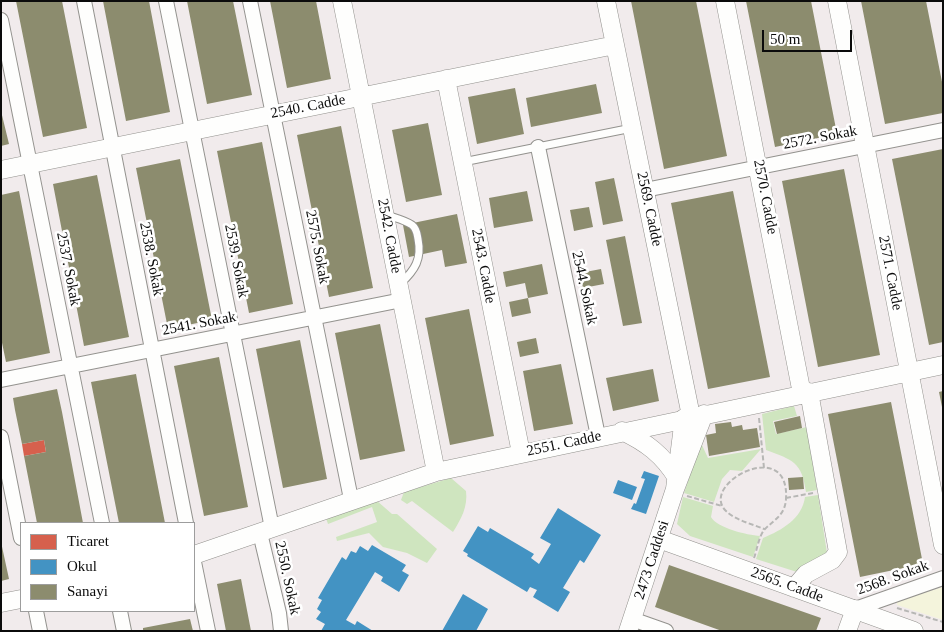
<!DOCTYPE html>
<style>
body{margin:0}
#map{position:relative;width:944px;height:632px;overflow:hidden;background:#faf8ef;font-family:Georgia,serif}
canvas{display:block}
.frame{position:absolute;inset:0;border:2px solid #0b0b0b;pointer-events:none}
.legend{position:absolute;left:20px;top:522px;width:175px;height:90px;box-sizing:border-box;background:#fff;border:1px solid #9d9d9d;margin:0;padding:6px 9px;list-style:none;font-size:15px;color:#0b0b0b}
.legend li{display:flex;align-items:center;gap:10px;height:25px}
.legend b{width:25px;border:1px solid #9d9d9d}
.scale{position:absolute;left:762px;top:30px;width:90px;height:22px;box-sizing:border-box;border:2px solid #0b0b0b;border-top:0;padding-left:6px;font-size:15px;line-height:18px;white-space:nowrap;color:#0b0b0b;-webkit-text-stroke:4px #fff;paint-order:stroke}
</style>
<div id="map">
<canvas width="944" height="632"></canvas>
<div class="frame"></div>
<ul class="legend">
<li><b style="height:14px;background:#d6604d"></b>Ticaret</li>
<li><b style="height:14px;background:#4393c3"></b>Okul</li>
<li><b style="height:14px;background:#8c8c6e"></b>Sanayi</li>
</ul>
<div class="scale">50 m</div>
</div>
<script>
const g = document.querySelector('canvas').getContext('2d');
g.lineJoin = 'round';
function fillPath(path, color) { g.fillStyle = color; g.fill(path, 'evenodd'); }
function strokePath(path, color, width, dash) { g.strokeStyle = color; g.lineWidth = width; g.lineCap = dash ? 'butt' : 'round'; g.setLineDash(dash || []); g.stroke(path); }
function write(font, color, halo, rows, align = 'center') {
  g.font = font + ' Georgia,serif'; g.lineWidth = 5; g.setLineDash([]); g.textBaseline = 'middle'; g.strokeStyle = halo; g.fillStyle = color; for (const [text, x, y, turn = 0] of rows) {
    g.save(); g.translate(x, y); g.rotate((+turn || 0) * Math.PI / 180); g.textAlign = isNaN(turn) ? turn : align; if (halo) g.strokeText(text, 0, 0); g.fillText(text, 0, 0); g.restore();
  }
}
fillPath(new Path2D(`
 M1 1H943V631H1ZM21 523H194V611H21Z`), '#f1ebec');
fillPath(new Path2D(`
 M943 587V620L897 605V601Z`), '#f4f4dc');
fillPath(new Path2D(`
 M794 406 797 416 773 421 776 434 807 427 817 490 806 492C802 462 793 460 766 450L762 414Z
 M701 443 708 458 761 449 742 471 730 470 722 479 714 502 684 493Z
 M451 478 466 491C468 507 461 519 453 532L412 501 407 504 401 500 404 492Z
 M818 495 827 553 797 572 756 559 763 538C782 530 802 519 805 497Z
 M683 497 713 506 711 517C717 528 747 535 760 536L753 557 690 536 677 524Z
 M376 500 392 514H397L437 549 427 563 407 553 383 547 369 533 337 541 336 537 377 522 372 507 328 524 326 518Z`), '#cfe5bf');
fillPath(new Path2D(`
 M44 440 46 452 24 456 22 444Z`), '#d6604d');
fillPath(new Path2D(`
 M644 471 659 476 646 514 631 509 634 503 636 504 645 479 641 478Z
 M618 480 637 487 632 500 613 493Z
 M558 508 601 535 584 563 580 560 563 588 570 592 558 612 533 597 537 590 530 587 527 592 467 556 468 554 463 551 478 526 488 532 490 528 534 554 531 558 539 564 551 544 540 538Z
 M372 545 406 565 402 571 409 575 399 592 381 581 383 577 375 572 346 620 355 625 357 621 373 631H321L325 624 316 619 321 612 317 609 322 600 318 598 342 557 346 560 351 551 356 553 360 546 368 551Z
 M463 594 488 609 476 631H442Z`), '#4393c3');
fillPath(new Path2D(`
 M16 1H62L87 128 43 137Z
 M103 1H149L170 112 126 121Z
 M187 1H233L252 95 207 104Z
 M270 1H316L331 79 287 88Z
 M631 1H696L727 156 664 169Z
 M746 1H811L837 134 775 147Z
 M861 1H926L943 87V113L885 124Z
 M596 84 602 113 531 127 526 98Z
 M515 88 524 134 477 144 468 97Z
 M1 111 9 144 1 146Z
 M428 123 442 195 406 202 392 130Z
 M341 126 373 288 329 297 297 135Z
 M262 142 293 304 249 313 217 151Z
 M943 149V342L929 345 892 159Z
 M180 159 212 320 168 329 136 168Z
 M844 169 880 355 818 367 782 181Z
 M97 175 129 337 84 346 53 184Z
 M614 178 623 221 603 225 595 182Z
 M19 191 50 353 6 362 1 338V195Z
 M527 191 533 221 494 228 489 198Z
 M733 191 770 377 708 389 671 203Z
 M589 207 593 227 574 231 570 210Z
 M457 214 467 263 445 267 442 250 409 257 403 225Z
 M625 236 642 323 623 326 606 240Z
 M542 264 548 294 528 298 525 283 506 287 503 272Z
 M601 269 604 284 583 288 580 273Z
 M528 298 531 313 512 317 509 302Z
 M469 309 494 436 450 445 425 318Z
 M380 324 405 451 360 460 335 333Z
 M536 338 539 353 520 357 517 342Z
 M300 340 327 479 283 488 256 349Z
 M219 357 248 507 204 516 174 366Z
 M561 364 573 424 534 431 523 371Z
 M653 369 659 401 613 411 606 378Z
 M136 374 138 385 165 523H119L91 382Z
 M57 389 62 412 83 523H37L24 456 46 452 44 440 22 444 15 410 13 398Z
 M943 391V407H942L939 392Z
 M891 402 923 564 860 577 828 414Z
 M800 416 802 428 777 434 774 422Z
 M731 422 732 427 742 425 743 430 757 428 760 447 709 456 706 435 716 433 715 424Z
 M803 477 804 489 789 490 788 478Z
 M1 542 9 579 1 581Z
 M669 565 821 618 816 631H722L655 607Z
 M241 579 251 631H226L217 584Z
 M190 619 193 631H143V628Z`), '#8c8c6e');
const service = new Path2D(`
 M463 162 632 128
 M387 215C395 218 405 220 412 225 417 229 417 234 418 239 422 259 415 270 401 283`);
const minor = new Path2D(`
 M84 1 186 523
 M166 1 272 528
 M250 1 351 499
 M1 20 102 523
 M538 147 598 436
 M645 190 943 130
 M1 380 402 300
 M1 437 21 538
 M260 533 279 613 281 631
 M194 562 208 631
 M855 609 943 578
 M36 611 40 631
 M120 611 124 631
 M632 619 666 631`);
const tertiary = new Path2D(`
 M342 1 436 472
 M606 1 691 416
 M725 1 802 394
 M837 1 943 545
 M446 79 521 453
 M1 170 615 45
 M684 418 675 489 704 414
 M622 431C646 442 663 455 677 478
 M659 539 914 631
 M194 555 436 472 943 365
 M794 588 806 574 832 560 838 552 809 392
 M1 603 21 599
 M628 631 675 489
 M847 631 855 609`);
strokePath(service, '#93928e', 9);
strokePath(minor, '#93928e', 16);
strokePath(tertiary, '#93928e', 19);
strokePath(new Path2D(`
 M759 418 764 468
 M687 496 722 506
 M786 498 813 493
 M754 558C757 550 759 535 765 529 775 519 785 515 786 499 790 435 698 484 726 511 735 520 752 524 764 529
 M897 608 943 622`), '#b7b7b5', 2, [5, 2.5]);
strokePath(service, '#fefefd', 7);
strokePath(minor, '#fefefd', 14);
strokePath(tertiary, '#fefefd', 18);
write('15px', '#0b0b0b', '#fff', [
 ["2540. Cadde",308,107,-11],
 ["2572. Sokak",820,138,-11],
 ["2570. Cadde",765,197,79],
 ["2569. Cadde",649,209,78],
 ["2542. Cadde",389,236,79],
 ["2575. Sokak",317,247,79],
 ["2538. Sokak",151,259,79],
 ["2539. Sokak",236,261,79],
 ["2543. Cadde",483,266,79],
 ["2537. Sokak",68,269,79],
 ["2571. Cadde",890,273,79],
 ["2544. Sokak",584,288,78],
 ["2541. Sokak",199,324,-11],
 ["2551. Cadde",564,444,-12],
 ["2473 Caddesi",652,560,-72],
 ["2550. Sokak",287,578,78],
 ["2568. Sokak",893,578,-20],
 ["2565. Cadde",787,585,20]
]);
</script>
